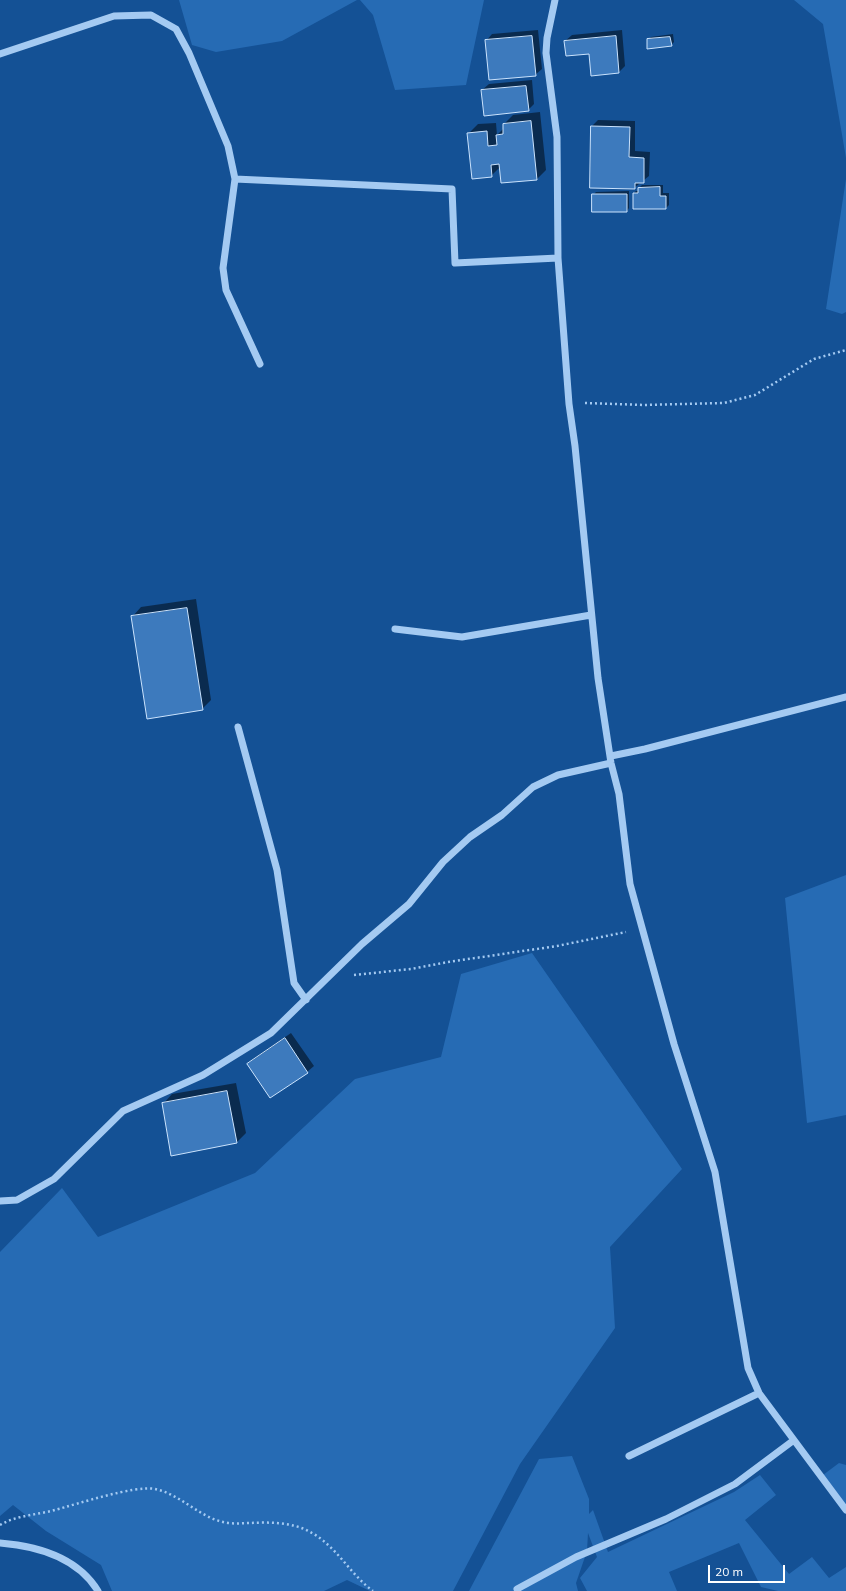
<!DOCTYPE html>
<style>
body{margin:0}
#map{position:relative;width:846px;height:1591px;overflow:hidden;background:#145195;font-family:Mulish,sans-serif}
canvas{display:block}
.scale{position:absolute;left:708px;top:1565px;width:77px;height:18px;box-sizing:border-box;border:2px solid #fff;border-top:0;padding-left:5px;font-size:12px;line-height:14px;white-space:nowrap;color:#fff;-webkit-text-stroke:3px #145195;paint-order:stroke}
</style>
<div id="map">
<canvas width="846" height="1591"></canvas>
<div class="scale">20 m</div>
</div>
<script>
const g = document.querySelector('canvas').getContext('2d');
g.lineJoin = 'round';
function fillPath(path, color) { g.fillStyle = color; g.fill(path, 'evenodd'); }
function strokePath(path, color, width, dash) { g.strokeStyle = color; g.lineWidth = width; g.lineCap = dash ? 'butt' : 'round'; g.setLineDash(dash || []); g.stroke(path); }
fillPath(new Path2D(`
 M179 0H357L282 41 216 52 192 45Z
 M360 0H484L466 85 395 90 373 15Z
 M794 0H846V158L823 24Z
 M846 179V312L842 314 826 309Z
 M846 875V1115L807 1123 785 898Z
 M532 953 682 1169 610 1247 615 1328 520 1464 453 1591H370L347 1580 324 1591H112L101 1565 46 1531 13 1505 0 1516V1252L62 1188 98 1237 255 1173 355 1079 441 1057 461 974Z
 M572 1456 589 1499V1514L593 1510 608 1552 734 1492 760 1475 776 1495 745 1520 789 1574 812 1557 829 1578 846 1567V1591H778L761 1587 739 1543 669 1572 677 1591H587L580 1578 597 1557 588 1533 587 1551 576 1583 578 1591H469L539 1459Z
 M839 1463 846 1465V1505L823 1475Z`), '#266bb4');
fillPath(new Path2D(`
 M538 30 542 69 535 75 486 41 492 34Z
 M622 30 625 66 619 72 590 53 565 41 572 35Z
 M673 34 674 42 671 45 648 40 651 37Z
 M532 80 534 104 528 110 482 90 489 84Z
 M540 112 546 170 537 179 500 167 491 176 468 134 478 124 496 123 497 135 504 128V124L513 115Z
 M598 120 635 121V151L650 152 649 176 634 188 592 126Z
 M642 185H663V193H669V205L666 208 634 193 636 191H639V188Z
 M629 191V208L627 211 593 195 596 192Z
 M196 599 211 700 202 709 132 617 141 607Z
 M291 1033 314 1066 307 1072 271 1097 248 1064 255 1058Z
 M236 1083 246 1133 236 1143 163 1104 172 1094Z`), '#0007');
const building = new Path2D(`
 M532 36 536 76 489 80 485 40Z
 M616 36 619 73 591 76 589 54 566 56 564 41Z
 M670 37 672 46 647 49V39Z
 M526 86 529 111 484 116 481 90Z
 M531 121 537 180 501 183 499 164 491 165 492 177 472 179 467 133 487 131 488 146 497 145 496 135 503 134V124Z
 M591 126 630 127 629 157 644 158V183H635V189L590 188Z
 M660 187V196H666V209H633V193H638V188Z
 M592 194H627V212H592Z
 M187 608 203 710 147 719 131 616Z
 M285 1038 308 1073 270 1098 247 1064Z
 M227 1091 237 1143 171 1156 162 1103Z`);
fillPath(building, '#3d7abd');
strokePath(building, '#cbe3fd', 1);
strokePath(new Path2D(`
 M585 403 644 405 724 403 755 395 814 359 846 350
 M354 975 411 969 448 962 557 946 626 932
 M0 1525C17 1515 37 1515 55 1510 77 1504 135 1485 155 1489 183 1495 201 1520 229 1523 236 1524 243 1523 250 1523 270 1522 294 1522 312 1533 337 1547 350 1574 373 1591`), '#a4caf2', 2.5, [2, 3]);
strokePath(new Path2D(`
 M555 0 547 38 546 53 557 137 558 258 569 404 575 446 598 678 611 763 619 794 630 884 674 1044 715 1172 748 1368 759 1393 846 1510
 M0 54 114 16 151 15 176 29 189 53 228 146 235 179 223 268 226 290 260 364
 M235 179 452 189 455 263 558 258
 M395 629 462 637 591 615
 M238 727 277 870 294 983 306 1000
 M611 756 645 749 846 697
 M0 1201 17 1200 54 1179 123 1111 203 1075 271 1033 362 944 409 904 443 862 470 837 502 815 533 787 558 775 611 763
 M629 1456 759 1393
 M0 1543C38 1546 77 1557 98 1591
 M517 1589 576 1557 666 1519 735 1484 794 1440`), '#a4caf2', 7);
</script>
